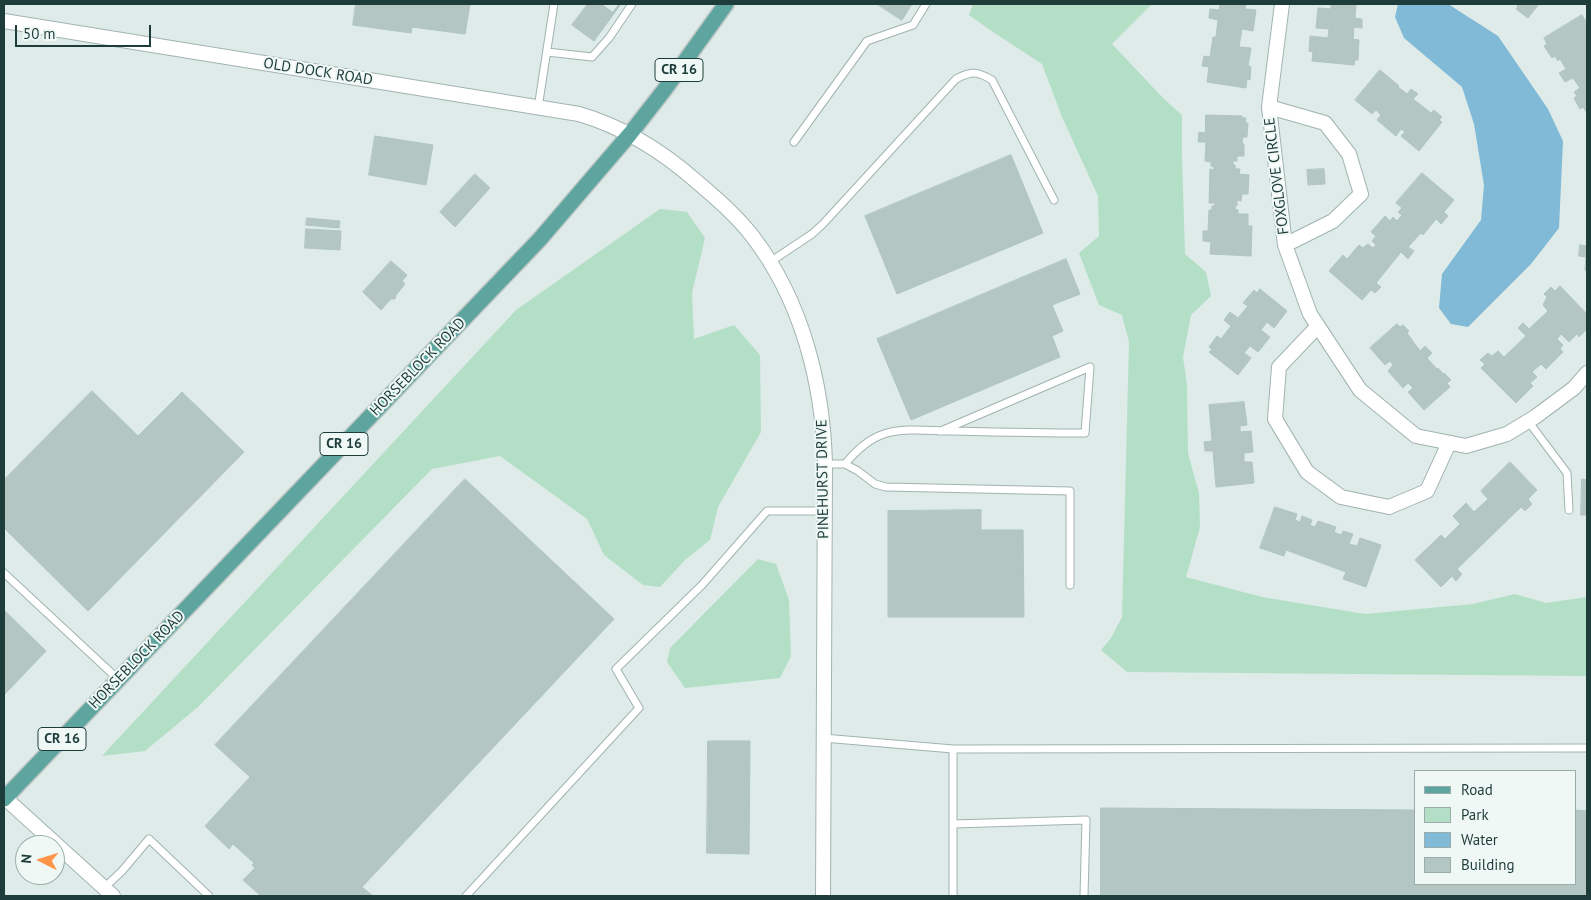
<!DOCTYPE html>
<style>
body{margin:0}
#map{position:relative;width:1591px;height:900px;overflow:hidden;background:#deebe8;font-family:"PT Sans",sans-serif}
canvas{display:block}
.frame{position:absolute;inset:0;border:5px solid #1e3d3a;pointer-events:none}
.legend{position:absolute;left:1414px;top:770px;width:162px;height:115px;box-sizing:border-box;background:#eff8f5;border:1px solid #9badaa;margin:0;padding:6px 9px;list-style:none;font-size:15px;color:#1e3d3a}
.legend li{display:flex;align-items:center;gap:10px;height:25px}
.legend b{width:25px;border:1px solid #9badaa}
.north{position:absolute;left:15px;top:835px;width:50px;height:50px;box-sizing:border-box;background:#eff8f5;border:1px solid #9badaa;border-radius:50%;rotate:275deg;font-size:14px;font-weight:700;line-height:20px;text-align:center;color:#1e3d3a}
.north::after{content:'';display:block;margin:auto;width:18px;height:22px;background:#ff9549;clip-path:polygon(50% 0,100% 100%,50% 72%,0 100%)}
.scale{position:absolute;left:15px;top:25px;width:136px;height:22px;box-sizing:border-box;border:2px solid #1e3d3a;border-top:0;padding-left:6px;font-size:15px;line-height:18px;white-space:nowrap;color:#1e3d3a;-webkit-text-stroke:4px #eff8f5;paint-order:stroke}
</style>
<div id="map">
<canvas width="1591" height="900"></canvas>
<div class="frame"></div>
<ul class="legend">
<li><b style="height:6px;background:#5ea59f"></b>Road</li>
<li><b style="height:14px;background:#b4dfc7"></b>Park</li>
<li><b style="height:14px;background:#80bad7"></b>Water</li>
<li><b style="height:14px;background:#b3c6c1"></b>Building</li>
</ul>
<div class="north">N</div>
<div class="scale">50 m</div>
</div>
<script>
const g = document.querySelector('canvas').getContext('2d');
g.lineJoin = 'round';
function fillPath(path, color) { g.fillStyle = color; g.fill(path, 'evenodd'); }
function strokePath(path, color, width, dash) { g.strokeStyle = color; g.lineWidth = width; g.lineCap = dash ? 'butt' : 'round'; g.setLineDash(dash || []); g.stroke(path); }
function write(font, color, halo, rows, align = 'center') {
  g.font = font + ' "PT Sans",sans-serif'; g.lineWidth = 4; g.setLineDash([]); g.textBaseline = 'middle'; g.strokeStyle = halo; g.fillStyle = color; for (const [text, x, y, turn = 0] of rows) {
    g.save(); g.translate(x, y); g.rotate((+turn || 0) * Math.PI / 180); g.textAlign = isNaN(turn) ? turn : align; if (halo) g.strokeText(text, 0, 0); g.fillText(text, 0, 0); g.restore();
  }
}
fillPath(new Path2D(`
 M973 4H1152L1112 44 1165 100 1182 115V158L1185 254 1206 272 1211 296 1191 315 1183 357 1187 385 1188 453 1199 493 1200 527 1186 577 1262 597 1365 614 1473 604 1515 594 1546 603 1587 597V676L1127 672 1101 650 1111 638 1122 617 1129 342 1122 315 1099 305 1079 253 1099 236 1098 196 1062 117 1042 64 993 32 969 15Z
 M660 209 687 212 705 238 692 293 694 339 734 325 760 355 761 432 718 507 710 540 685 560 660 587 643 585 604 555 587 519 500 456 432 469 198 707 145 751 102 756 516 310Z
 M758 559 776 564 789 600 791 656 780 678 685 688 667 662 670 648Z`), '#b4dfc7');
fillPath(new Path2D(`
 M1398 4H1448L1498 36 1548 109 1563 141 1559 228 1531 264 1468 327 1451 324 1439 308 1442 274 1481 220 1484 185 1474 124 1462 87 1404 38 1395 17Z`), '#80bad7');
const building = new Path2D(`
 M356 4H470L465 34 412 27 411 33 353 25Z
 M588 4H621L594 41 572 25Z
 M601 4H619L613 12Z
 M877 4H912L902 20Z
 M1220 4H1246L1245 9 1256 10 1253 31 1242 29 1239 47 1251 48 1248 66 1251 67 1250 80 1247 79 1246 88 1207 82 1209 67 1202 66 1204 56 1210 57 1213 37H1216L1218 20 1209 18 1210 9 1219 10Z
 M1331 4H1356L1355 18 1362 19V28L1354 27 1353 39 1359 40 1358 60H1355L1354 65 1312 61 1313 52 1309 51 1310 36 1328 38 1329 29 1316 28 1318 8 1331 9Z
 M1516 4H1539L1528 18 1516 9 1518 6Z
 M1582 15 1587 23V41L1585 42 1587 46V113L1583 107 1580 109 1574 98 1577 96 1574 92 1580 88 1573 78 1565 82 1559 73 1566 69 1560 59 1558 61 1555 56 1552 58 1544 46 1547 44 1544 38Z
 M1380 70 1399 86 1398 87 1407 94 1411 89 1418 94 1413 99 1431 113 1434 110 1442 117 1439 120 1442 122 1419 151 1401 136 1405 132 1401 129 1396 136 1377 120 1381 115 1376 110 1372 114 1355 100Z
 M1206 115 1242 116V118H1246L1245 123H1248L1247 137H1243L1242 143 1244 144V156H1237V161H1233V165H1235V169H1240L1239 174 1249 175 1248 194H1242L1241 201 1237 200V206H1235V209L1238 210V214H1248V226H1252L1251 256 1210 254 1211 242 1203 241V231H1208L1209 210H1212V206H1214L1215 203H1209L1210 169 1214 170V167L1211 166V162L1205 161 1206 142H1198L1199 132 1205 133Z
 M375 136 433 145 426 185 369 175Z
 M1011 155 1043 233 897 294 865 216Z
 M1324 169 1325 184 1308 185 1307 170Z
 M1422 173 1454 200 1444 212 1448 216 1441 224 1436 219 1423 235 1421 233 1408 247 1414 251 1408 259 1401 252 1376 283 1381 287 1375 293 1371 290 1362 300 1329 271 1343 255 1347 259 1359 245 1363 248 1368 244 1373 248 1376 245 1372 241 1376 236 1371 232 1385 216 1390 221 1393 217 1397 221 1402 215 1398 212 1402 208 1396 203Z
 M475 174 490 188 455 227 440 212Z
 M307 218 340 221 339 228 306 225Z
 M306 229 341 231 340 250 305 248Z
 M1580 245 1587 246V271L1585 270 1586 257 1579 256Z
 M1066 259 1080 294 1052 305 1063 331 1052 336 1060 357 911 420 877 339Z
 M391 261 407 275 402 281 405 284 396 295 395 299H391L381 310 363 292Z
 M1560 286 1587 314V329L1579 337 1577 334 1569 342 1561 334 1557 339 1563 345 1560 349 1563 352 1546 369 1541 364 1532 372 1537 377 1530 383 1533 386 1516 403 1481 368 1485 364 1480 360 1488 353 1492 356 1498 351 1504 357 1526 336 1518 328 1523 323 1529 329 1548 311 1543 305 1547 297 1544 294 1551 287 1555 291Z
 M1260 289 1287 311 1274 328 1267 322 1261 330 1270 337 1258 352 1250 346 1244 353 1251 358 1238 375 1209 352 1212 350 1209 347 1217 336 1221 339 1231 326 1224 320 1230 312 1238 318 1248 306 1243 303 1254 290 1257 293Z
 M1397 324 1400 327 1403 325 1409 331 1407 333 1420 351 1425 346 1432 353 1427 358 1437 369 1438 368 1443 374 1444 373 1451 380 1447 383 1450 387 1424 410 1408 392 1413 388 1408 383 1403 388 1388 371 1393 365 1390 361 1385 365 1370 348Z
 M92 391 138 436 182 392 244 452 88 611 4 528V480Z
 M1244 402 1247 425 1240 426V432L1251 431 1253 452 1244 453V462H1252L1254 483 1216 487 1213 451H1205L1204 442 1212 441 1209 405Z
 M1510 462 1537 490 1528 499 1532 504 1525 511 1521 507 1457 569 1462 574 1456 581 1452 576 1441 587 1415 560 1441 535 1445 539 1460 524 1453 516 1466 503 1474 512 1488 499 1481 491Z
 M465 479 614 619 362 887 373 896H261L243 880 255 868 252 865 254 863 233 844 229 849 205 826 250 777 215 745Z
 M1582 479 1587 480V515H1581Z
 M1275 507 1297 514 1295 520 1300 522 1302 516 1312 520 1310 525 1315 527 1318 521 1336 527 1334 532 1341 535 1343 531 1353 534 1349 544 1357 546 1360 538 1381 545 1366 587 1343 579 1346 572 1286 550 1284 556 1260 548Z
 M981 510V530H1023L1024 617H888V511Z
 M4 610 46 651 4 695Z
 M708 741H750L749 854 707 853Z
 M1101 808 1415 810V884H1575V810L1587 811V896H1101Z`);
fillPath(building, '#b3c6c1');
strokePath(building, '#b0c5c0', 1);
const lane = new Path2D(`
 M547 52 592 57 609 38 632 4
 M538 108 554 4
 M794 142 867 41 913 25 926 4
 M770 262 812 234 823 224 956 79C972 71 977 71 992 80L1054 200
 M1528 421 1567 473 1569 510
 M825 464H845L858 471 875 484 886 487 1070 491V585
 M845 464C856 451 868 439 884 434 905 427 930 431 952 431 996 432 1041 433 1085 433L1090 367 941 431
 M4 573 119 680
 M823 738 953 749 1587 748
 M953 824 1086 820 1084 896
 M104 888 122 871 149 839 209 896
 M466 896 639 708 616 669 702 585 767 511H825
 M953 896V749`);
const street = new Path2D(`
 M1282 4 1269 107 1285 245 1310 314 1360 390 1416 436 1466 446 1507 434 1535 417 1574 388 1587 373
 M4 21 579 114C623 127 662 151 696 181 716 198 737 216 753 237 802 301 823 384 825 464L823 896
 M1269 107 1325 123 1349 154 1361 194 1333 221 1285 245
 M1318 326 1279 367 1275 419 1307 472 1341 497 1389 507 1427 491 1449 443
 M5 798 113 896`);
const primary = new Path2D(`
 M4 799 540 239 630 134 665 89 726 4`);
strokePath(lane, '#a1b3b0', 9);
strokePath(street, '#a1b3b0', 16);
strokePath(primary, '#bcc5c4', 18);
strokePath(lane, '#fff', 7);
strokePath(street, '#fff', 14);
strokePath(primary, '#5ea59f', 15);
for (const [x, y, w] of [
 [679,70,48],
 [344,444,48],
 [62,739,48]
]) { const box = new Path2D(); box.roundRect(x - w / 2, y - 11.5, w, 23, 4); g.fillStyle = '#eff8f5'; g.fill(box); strokePath(box, '#1e3d3a', 1); }
write('bold 14px', '#1e3d3a', null, [
 ["CR 16",679,70],
 ["CR 16",344,444],
 ["CR 16",62,739]
]);
write('15px', '#1e3d3a', '#eff8f5', [
 ["OLD DOCK ROAD",318,72,9],
 ["FOXGLOVE CIRCLE",1277,176,-97],
 ["HORSEBLOCK ROAD",418,367,-46],
 ["PINEHURST DRIVE",823,479,-91],
 ["HORSEBLOCK ROAD",137,660,-46]
]);
</script>
